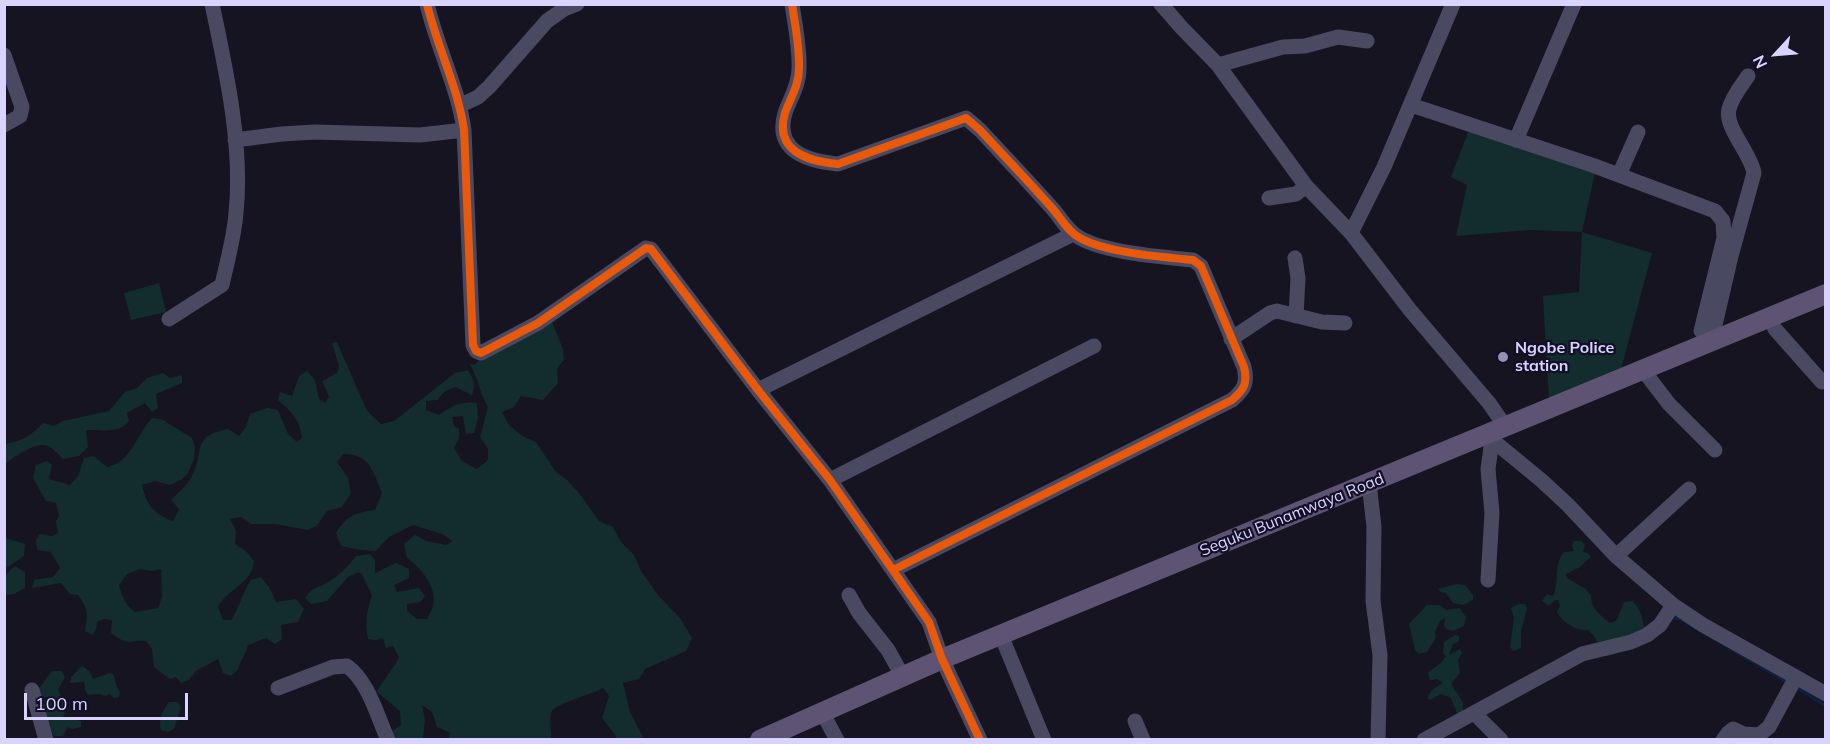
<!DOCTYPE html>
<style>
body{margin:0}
#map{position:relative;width:1830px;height:744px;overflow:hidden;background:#161421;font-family:Mulish,sans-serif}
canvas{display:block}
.frame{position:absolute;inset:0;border:6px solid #d9d4ff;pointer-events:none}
.north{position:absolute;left:1746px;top:24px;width:60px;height:60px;-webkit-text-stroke:4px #130f26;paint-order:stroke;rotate:244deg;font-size:16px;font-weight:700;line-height:24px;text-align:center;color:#d9d4ff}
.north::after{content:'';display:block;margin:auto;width:21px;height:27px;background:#d9d4ff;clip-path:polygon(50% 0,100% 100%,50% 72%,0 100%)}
.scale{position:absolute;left:24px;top:693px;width:164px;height:27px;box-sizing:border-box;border:3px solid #d9d4ff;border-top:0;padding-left:8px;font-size:18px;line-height:21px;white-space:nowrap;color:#d9d4ff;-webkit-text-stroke:4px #130f26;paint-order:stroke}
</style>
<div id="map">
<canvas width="1830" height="744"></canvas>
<div class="frame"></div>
<div class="north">N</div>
<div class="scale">100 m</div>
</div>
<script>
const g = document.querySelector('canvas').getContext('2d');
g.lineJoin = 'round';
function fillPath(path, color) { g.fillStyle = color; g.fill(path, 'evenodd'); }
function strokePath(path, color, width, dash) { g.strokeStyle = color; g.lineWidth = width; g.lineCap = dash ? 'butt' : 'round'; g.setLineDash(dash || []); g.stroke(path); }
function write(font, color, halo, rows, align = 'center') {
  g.font = font + ' Mulish,sans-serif'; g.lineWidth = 4.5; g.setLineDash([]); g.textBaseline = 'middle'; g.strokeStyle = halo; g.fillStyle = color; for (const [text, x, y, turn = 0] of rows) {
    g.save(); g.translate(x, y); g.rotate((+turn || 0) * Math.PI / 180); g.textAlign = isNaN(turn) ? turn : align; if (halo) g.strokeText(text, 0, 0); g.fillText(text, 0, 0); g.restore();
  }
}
fillPath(new Path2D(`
 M1470 127 1595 173 1582 232 1652 253 1620 373 1549 401 1543 296 1579 292 1582 232 1530 230 1456 236 1467 185 1451 177Z
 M159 283 166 312 131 320 124 293Z
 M549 315 563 349 564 360 557 368 558 383 543 400 521 396 514 407 502 412 509 425 522 436 536 442 556 472 567 480 579 493 599 521 613 527 621 542 634 555 641 571 658 595 680 618 692 638 686 651 645 669 639 679 623 683 630 712 644 739H616V736L602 718 609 696 603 688C593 694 555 704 552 711 548 720 552 731 551 739H448L450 733 437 727 432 712 422 705 425 720 423 739H380L401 725 400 711 377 692C383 679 393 670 399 657L393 646 386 648 383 638 376 640 368 639C365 623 366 612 372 596L362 574 358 572 348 577 327 601 311 604 305 598C313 586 317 589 328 582 339 575 349 566 356 556L370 554 375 560V573L396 563 409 569V578L394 585 397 592 419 588 425 596 420 602 407 604V611L417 619H427C429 615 432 610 433 606 438 588 421 568 407 558L404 544 415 535 427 541 446 545 453 541 442 534 413 525 389 537 376 551 360 550 341 546 336 533C347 515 355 513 375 510L382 493C373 471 370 454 343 454L337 462 348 478 351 493 342 507 327 511 317 526 307 530 276 524H251L241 517 230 519 236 531 235 544 246 551 254 561C252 584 228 588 218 607L223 620H231C240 607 242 593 251 580L261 577 269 587 276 602 296 599 304 609 298 622 281 625 282 639 275 644 266 638 248 645C246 654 240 660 238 670L231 676 223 673 218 659 196 671 189 680 181 683 176 677 170 679 154 667 152 649 146 641C128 639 131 648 111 633L112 620 104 619 97 622 96 629 93 635 85 631C88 613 88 609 78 595L70 594 61 583 32 588 34 580 53 577 60 568 51 552 38 550C35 542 35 540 40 534L52 536 58 533 56 521 59 516 56 503 46 501 33 478 36 465 47 461 52 465 49 479 70 485 78 476 84 458 94 456 107 467C132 462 137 433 152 418L163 420 192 438 195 447 194 459 188 473 181 480 170 485 155 481 142 485C147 506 154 514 173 521L179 509 171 500C178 493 186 486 191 478 206 452 189 437 228 429L239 436 246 427 250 414 267 408 278 410 288 434 297 442 302 438C300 420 291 411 278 400L280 392 292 396 299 376 307 371 315 380 319 399 325 403 329 397 322 381 337 373 339 366 332 343 337 342 367 411 381 424 394 421 455 373 468 370C473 378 476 386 472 395L455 387 445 391 437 400 426 401V410L439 415C451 406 462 401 477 403L478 418 474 433 466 434 463 416 452 417 454 426 459 429V438L454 448 462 461 477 469 488 460V449L480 437 488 407C480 393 478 379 470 364L474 365 495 346ZM140 569 152 571 161 569 162 597 158 608 135 612C125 605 122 596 119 585L127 574Z
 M163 373 170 378 182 375V383L156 394 158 408 152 412 145 403 127 413 129 421C118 435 102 429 86 430L88 447 79 456 63 459C59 455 54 449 48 446 35 441 15 457 5 464V444C22 441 31 436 43 423L54 426 63 421 109 411 125 392 137 388 147 378Z
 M5 538 25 544 24 556 5 569Z
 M1574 541H1581L1585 545 1583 552 1588 553 1591 557 1580 567 1566 574 1567 578 1584 588 1591 595C1591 609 1600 615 1610 623L1616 621 1624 602 1632 601C1641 608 1642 619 1645 630 1633 640 1620 656 1605 656L1594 636 1588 630C1576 631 1563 623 1557 612L1560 606 1558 600H1555L1550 605 1546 604 1542 601 1547 594 1553 596C1560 581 1553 564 1564 552L1574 551 1572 546Z
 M15 566 25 572V588L14 594 5 595V575Z
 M1456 584 1465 585 1473 595V600L1463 605 1453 603 1446 593 1441 592 1438 589Z
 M1518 604H1525L1527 609 1521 631V648L1513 651 1510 647 1514 618 1511 608Z
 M1427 605H1440L1446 610 1460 608 1466 617 1464 626 1453 631 1446 629 1444 625 1445 618 1440 621 1435 632 1436 638 1427 652 1419 654 1415 650 1409 624Z
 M1455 635 1459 636V641L1453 644 1449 655 1460 649 1462 653 1458 660 1460 673 1451 684 1463 702V713L1457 717 1456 710 1450 697 1441 694 1430 700 1427 698 1432 690 1443 683 1437 679 1430 680 1428 672 1440 664 1446 656 1443 653 1444 642Z
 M82 666 89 671 93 679 110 673 114 675 116 685 120 692 119 697 114 698 110 694 105 696 99 694 88 695 85 690 84 682 70 683 71 677Z
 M52 671H62L65 678 58 689 66 709 62 720 73 719 81 721V727L72 729 68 727 63 736H54L48 725 37 691Z
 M169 702H178L181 707 174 729 168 732 161 730C158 719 162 711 169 702Z`), '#132c2d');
strokePath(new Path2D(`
 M1673 618 1680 619 1787 682
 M1797 688 1826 706`), '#0d2144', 3);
strokePath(new Path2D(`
 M427 4C437 47 458 87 464 130L473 345 476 351 481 353 538 323 646 248 651 249 758 390 830 480 929 622 942 659 980 740
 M792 4C795 25 800 48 799 69 799 85 790 99 785 113 774 151 807 161 838 164L966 118 980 130C1004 156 1028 181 1052 208 1061 218 1068 232 1080 238 1107 253 1162 257 1193 260L1201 266 1244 367C1248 383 1244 390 1232 400L893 570
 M1161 4 1181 27 1218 65 1306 186 1351 233 1410 310 1489 403 1505 426
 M4 55 22 107 20 116 4 125
 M1218 65 1283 47 1305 46 1338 37 1367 41
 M461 105 478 97 489 87 547 21 564 9 577 4
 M1411 105 1592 165 1715 211 1723 221 1724 238 1701 331
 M235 140 282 134 315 132 420 135 464 130
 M1516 140 1574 4
 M1619 175 1638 132
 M1269 198 1296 194 1306 186
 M1351 233 1384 167 1453 4
 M1295 258 1298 278 1296 316
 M1770 318 1775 329 1822 382
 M169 319 222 285C227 262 234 238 236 213 243 146 226 70 212 4
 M1231 339 1270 313 1277 311 1322 322 1345 323
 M1711 342 1731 256 1754 173C1751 153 1724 127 1729 109 1732 97 1741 86 1748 76
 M1643 370 1669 404 1715 450
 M758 390 1073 234
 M1485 434 1541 480 1568 505 1616 556 1673 605 1703 625 1826 694
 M830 480 1094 346
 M1369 483 1374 527 1373 601 1380 655 1378 740
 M1616 556 1689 489
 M1488 580 1492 513 1488 469 1492 440
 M849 595 859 613 888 650 903 677
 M1001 635 1044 740
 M278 688 333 667 347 666C369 682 377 716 388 740
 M32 690 46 740
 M822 712 837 740
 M1475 714 1501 740
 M1135 721 1143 740
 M1424 740 1582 654 1631 642 1647 635 1660 625 1673 605
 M1723 740 1728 733 1733 729 1744 734 1759 735 1769 727 1796 677`), '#4a4962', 15);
strokePath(new Path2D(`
 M760 740 942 659 1826 294`), '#5e5373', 20);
strokePath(new Path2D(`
 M427 4C437 47 458 87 464 130L473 345 476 351 481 353 538 323 646 248 651 249 758 390 830 480 929 622 942 659 980 740
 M792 4C795 25 800 48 799 69 799 85 790 99 785 113 774 151 807 161 838 164L966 118 980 130C1004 156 1028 181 1052 208 1061 218 1068 232 1080 238 1107 253 1162 257 1193 260L1201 266 1244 367C1248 383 1244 390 1232 400L893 570`), '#e8590c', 8);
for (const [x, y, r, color] of [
 [1503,357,6,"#9591b1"]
]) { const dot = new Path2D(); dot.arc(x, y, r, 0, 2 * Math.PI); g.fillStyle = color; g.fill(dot); strokePath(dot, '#130f26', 2); }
write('bold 16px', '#d9d4ff', '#130f26', [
 ["Ngobe Police",1515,348],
 ["station",1515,366]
], 'left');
write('16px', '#d9d4ff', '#130f26', [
 ["Seguku Bunamwaya Road",1292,515,-22]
]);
</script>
